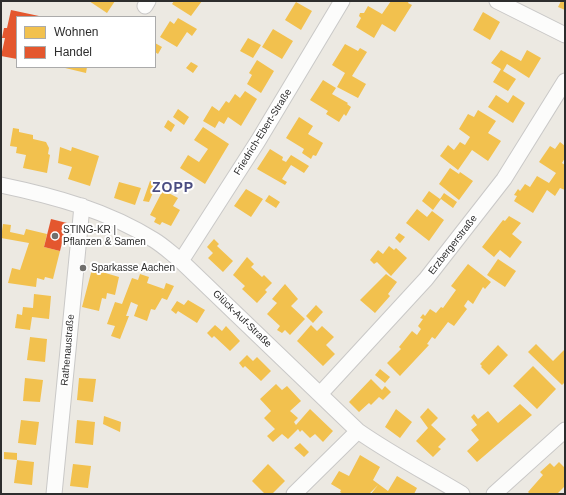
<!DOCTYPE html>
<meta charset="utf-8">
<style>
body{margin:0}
#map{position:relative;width:566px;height:495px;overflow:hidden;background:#ece9e2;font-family:Helvetica,sans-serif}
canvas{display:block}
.frame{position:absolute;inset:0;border:2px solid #2d2d2d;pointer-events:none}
.legend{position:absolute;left:16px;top:16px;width:140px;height:52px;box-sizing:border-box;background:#fff;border:1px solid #ababab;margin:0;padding:5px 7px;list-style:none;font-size:12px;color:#2d2d2d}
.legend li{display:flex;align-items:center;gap:8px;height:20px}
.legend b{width:20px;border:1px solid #ababab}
</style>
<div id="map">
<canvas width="566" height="495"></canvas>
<div class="frame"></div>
<ul class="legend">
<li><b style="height:11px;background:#f2c14e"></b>Wohnen</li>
<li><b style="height:11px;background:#e4572e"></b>Handel</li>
</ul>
</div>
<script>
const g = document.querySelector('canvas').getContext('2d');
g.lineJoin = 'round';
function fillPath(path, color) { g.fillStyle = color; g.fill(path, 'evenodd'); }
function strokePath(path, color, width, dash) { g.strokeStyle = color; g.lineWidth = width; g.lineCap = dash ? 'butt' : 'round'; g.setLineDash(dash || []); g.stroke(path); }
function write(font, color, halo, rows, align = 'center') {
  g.font = font + ' Helvetica,sans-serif'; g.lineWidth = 4; g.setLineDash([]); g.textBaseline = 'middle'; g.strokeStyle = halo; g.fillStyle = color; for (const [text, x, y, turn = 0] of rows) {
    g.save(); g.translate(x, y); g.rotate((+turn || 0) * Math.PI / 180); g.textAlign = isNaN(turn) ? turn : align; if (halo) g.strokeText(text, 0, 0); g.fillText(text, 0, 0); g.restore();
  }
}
fillPath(new Path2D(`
 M89 1H115L107 13Z
 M174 1H202L191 16 172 4Z
 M391 1H409L408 3 412 5 395 32 382 24 374 38 356 27 361 18 359 16 360 13H364L368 6 382 14Z
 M561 1H565V10L558 7Z
 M296 2 312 11 301 30 285 20Z
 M483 12 500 22 490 40 473 30Z
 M178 18 197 29 192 36 187 32 177 47 160 37 170 21 174 24Z
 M273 29 293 41 282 59 262 47Z
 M248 38 261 45 253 58 240 51Z
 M155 43 162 47 158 54 155 52Z
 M345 44 358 51 360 48 367 52 352 76 366 84 358 98 337 87 345 73 332 65Z
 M501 50 521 61 527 50 541 58 529 78 507 64 503 71 516 79 508 91 493 82 501 69 491 63Z
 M257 60 274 71 261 93 247 84 252 75 249 73Z
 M191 62 198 66 193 73 186 68Z
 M61 67H87L86 73Z
 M323 80 336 88 332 94 348 103 347 104 351 107 346 116 344 114 339 122 326 114 328 111 310 100Z
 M245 91 257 99 241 126 228 117 224 124 219 121 215 128 203 121 212 106 219 111 226 101 229 103 235 94 240 98Z
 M496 95 508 103 513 95 525 103 513 123 488 107Z
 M178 109 189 117 184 125 173 117Z
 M478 110 496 121 488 133 501 141 488 161 472 150 458 170 440 156 448 145 454 150 460 142 465 145 470 137 459 129 468 114 474 117Z
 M299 117 313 126 308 134 323 143 316 156 313 155 311 159 302 153 304 149 286 138Z
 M168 120 175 125 171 132 164 127Z
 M203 127 229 144 205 184 180 168 188 155 199 162 208 149 194 140Z
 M13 128 19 129V132L33 135V139L46 142 49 148 48 154 50 155 47 173 23 168 26 155 16 153 17 147 10 146Z
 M560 142 565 146V158L562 163 565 165V190L560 188 555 196 547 190 533 213 514 201 517 196 514 195 518 189 520 191 525 184 530 187 537 176 549 183 556 173 539 162 550 146 555 149Z
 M60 147 71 151 72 147 99 156 90 186 68 179 72 167 58 163Z
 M270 149 283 157 282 160 286 162 291 155 309 166 304 173 291 165 282 179 287 182 285 185 257 169Z
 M450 168 459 174 460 172 473 181 459 200 439 184Z
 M150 181 157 183 149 202 143 201Z
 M119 182 141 188 135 205 114 198Z
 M246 189 263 199 251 217 234 206Z
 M163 190 178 198 173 206 180 210 171 226 162 222 160 225 154 222 156 218 150 215Z
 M429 191 440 199 444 193 457 202 453 208 441 199 433 210 422 201Z
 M269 195 280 202 276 208 265 201Z
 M417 209 427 217 432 211 444 220 429 241 406 223Z
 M509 216 521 223 512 234 522 242 510 258 500 250 494 257 482 247 503 220 505 221Z
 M3 224 11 225 10 232 24 235 26 229 47 234 44 247 60 251 53 279 45 277 44 280 37 278 36 287 8 283 12 268 20 270 29 243 1 238Z
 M399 233 405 237 400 243 395 238Z
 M214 239 219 244 217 246 233 261 223 272 208 258 213 253 207 247Z
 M389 246 394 250 396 248 407 258 391 276 377 262 374 264 370 260 378 250 383 254Z
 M247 257 254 264 251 267 262 277 264 275 272 283 265 290 267 292 257 303 242 289 245 286 233 275Z
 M498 259 516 271 505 287 487 275Z
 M468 264 491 282 485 289 483 287 473 304 468 300 464 306 467 309 454 326 448 322 435 339 432 337 427 344 429 345 400 376 387 363 401 349 399 347 412 331 417 335 421 329 418 326 423 319 420 318 423 314 425 316 430 309 436 313 441 307 443 308 456 290 451 286Z
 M92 269 119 277 115 295 107 293 106 299 102 298 99 311 82 307Z
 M140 274 149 277 147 283 164 289 166 283 174 286 167 300 162 298 155 310 151 309 147 321 134 316 138 305 131 302 126 316H129L120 339 111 336 115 326 107 324 115 302 122 304 132 278 138 280Z
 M386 274 397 282 388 294 390 296 375 313 360 300Z
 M285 284 298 299 291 306 305 319 290 335 285 330 282 333 277 330 280 326 267 314 277 303 272 299Z
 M34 294 51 296 49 319 32 317 30 330 15 328 17 314 22 315 23 307 33 308Z
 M188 300 205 310 197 323 178 311 176 314 171 310 177 301 184 305Z
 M316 305 323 312 313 323 306 316Z
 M215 325 222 331 226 326 240 341 230 351 214 336 212 338 207 333Z
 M311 325 317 331 322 326 334 337 326 345 335 354 323 366 297 341Z
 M30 337 47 339 45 362 27 360Z
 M536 344 553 361 565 349V382L562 385 528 352Z
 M498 345 508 355 489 375 481 367 482 366 480 364Z
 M247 355 253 361 257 357 271 371 261 381 245 366 243 368 239 363Z
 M533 366 556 389 537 409 513 386Z
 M380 369 390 377 385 383 375 375Z
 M25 378 43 380 40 402 23 401Z
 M79 378 96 379 93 402 77 400Z
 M371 379 382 390 385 386 391 392 383 400 379 397 371 405 369 403 359 412 349 402Z
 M276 384 282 390 287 386 301 401 290 411 298 418 294 422 296 425 310 409 333 431 323 442 315 434 310 438 302 430 300 432 298 429 288 439 282 434 273 442 267 436 275 429 264 418 271 411 260 399Z
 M520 404 532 415 477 462 467 451 479 440 471 430 477 425 471 417 474 414 478 419 488 411 498 423Z
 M428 408 438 418 431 425 446 439 438 447 441 449 433 457 416 441 428 428 420 417Z
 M396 409 412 422 400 438 385 427Z
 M104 416 121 422 120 432 103 424Z
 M21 420 39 422 36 445 18 443Z
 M77 420 95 422 93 445 75 443Z
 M300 443 309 452 304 457 294 448Z
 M4 452 17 453V460L34 462 32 485 14 483 17 460 4 459Z
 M360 455 380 467 373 480 388 491 397 476 417 488 414 494H371L378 485 369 494H343L340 492 341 490 331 484 339 471 349 476Z
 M559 462 565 468V486L557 494H530L528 492 543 475 540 472 550 463 554 467Z
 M73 464 91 466 88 488 70 486Z
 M268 464 285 481 272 494H265L252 481Z`), '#f2c14e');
fillPath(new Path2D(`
 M11 10 39 16 17 17V59L1 56 5 38H2L4 28H7Z
 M51 219 67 223 60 251 44 247Z`), '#e4572e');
const minor = new Path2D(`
 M497 1 565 35
 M145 6 148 1
 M1 185C54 196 108 211 154 240 164 246 172 254 181 261L358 431C391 454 427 473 462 494
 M181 261 258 141 342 1
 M321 393 426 279 504 179 565 81
 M54 494 82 206
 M294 494 358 431
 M494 494 565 430`);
strokePath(minor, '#c9c8c7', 17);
strokePath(minor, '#fcfcfb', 15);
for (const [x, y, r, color] of [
 [55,236,4,"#706f6c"],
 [83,268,4,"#706f6c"]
]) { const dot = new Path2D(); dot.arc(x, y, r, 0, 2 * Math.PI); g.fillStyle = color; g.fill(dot); strokePath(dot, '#fff', 1.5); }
write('10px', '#2d2d2d', '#fff', [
 ["Friedrich-Ebert-Straße",263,132,-58],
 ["Erzbergerstraße",453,245,-52],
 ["Glück-Auf-Straße",242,319,44],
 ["Rathenaustraße",68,350,-85]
]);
write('10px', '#2d2d2d', '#fff', [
 ["STING-KR |",63,230],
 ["Pflanzen & Samen",63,242],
 ["Sparkasse Aachen",91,268]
], 'left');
g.letterSpacing = '1px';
write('bold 14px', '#4a4d82', '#fff', [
 ["ZOPP",173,188]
]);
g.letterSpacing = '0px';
</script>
